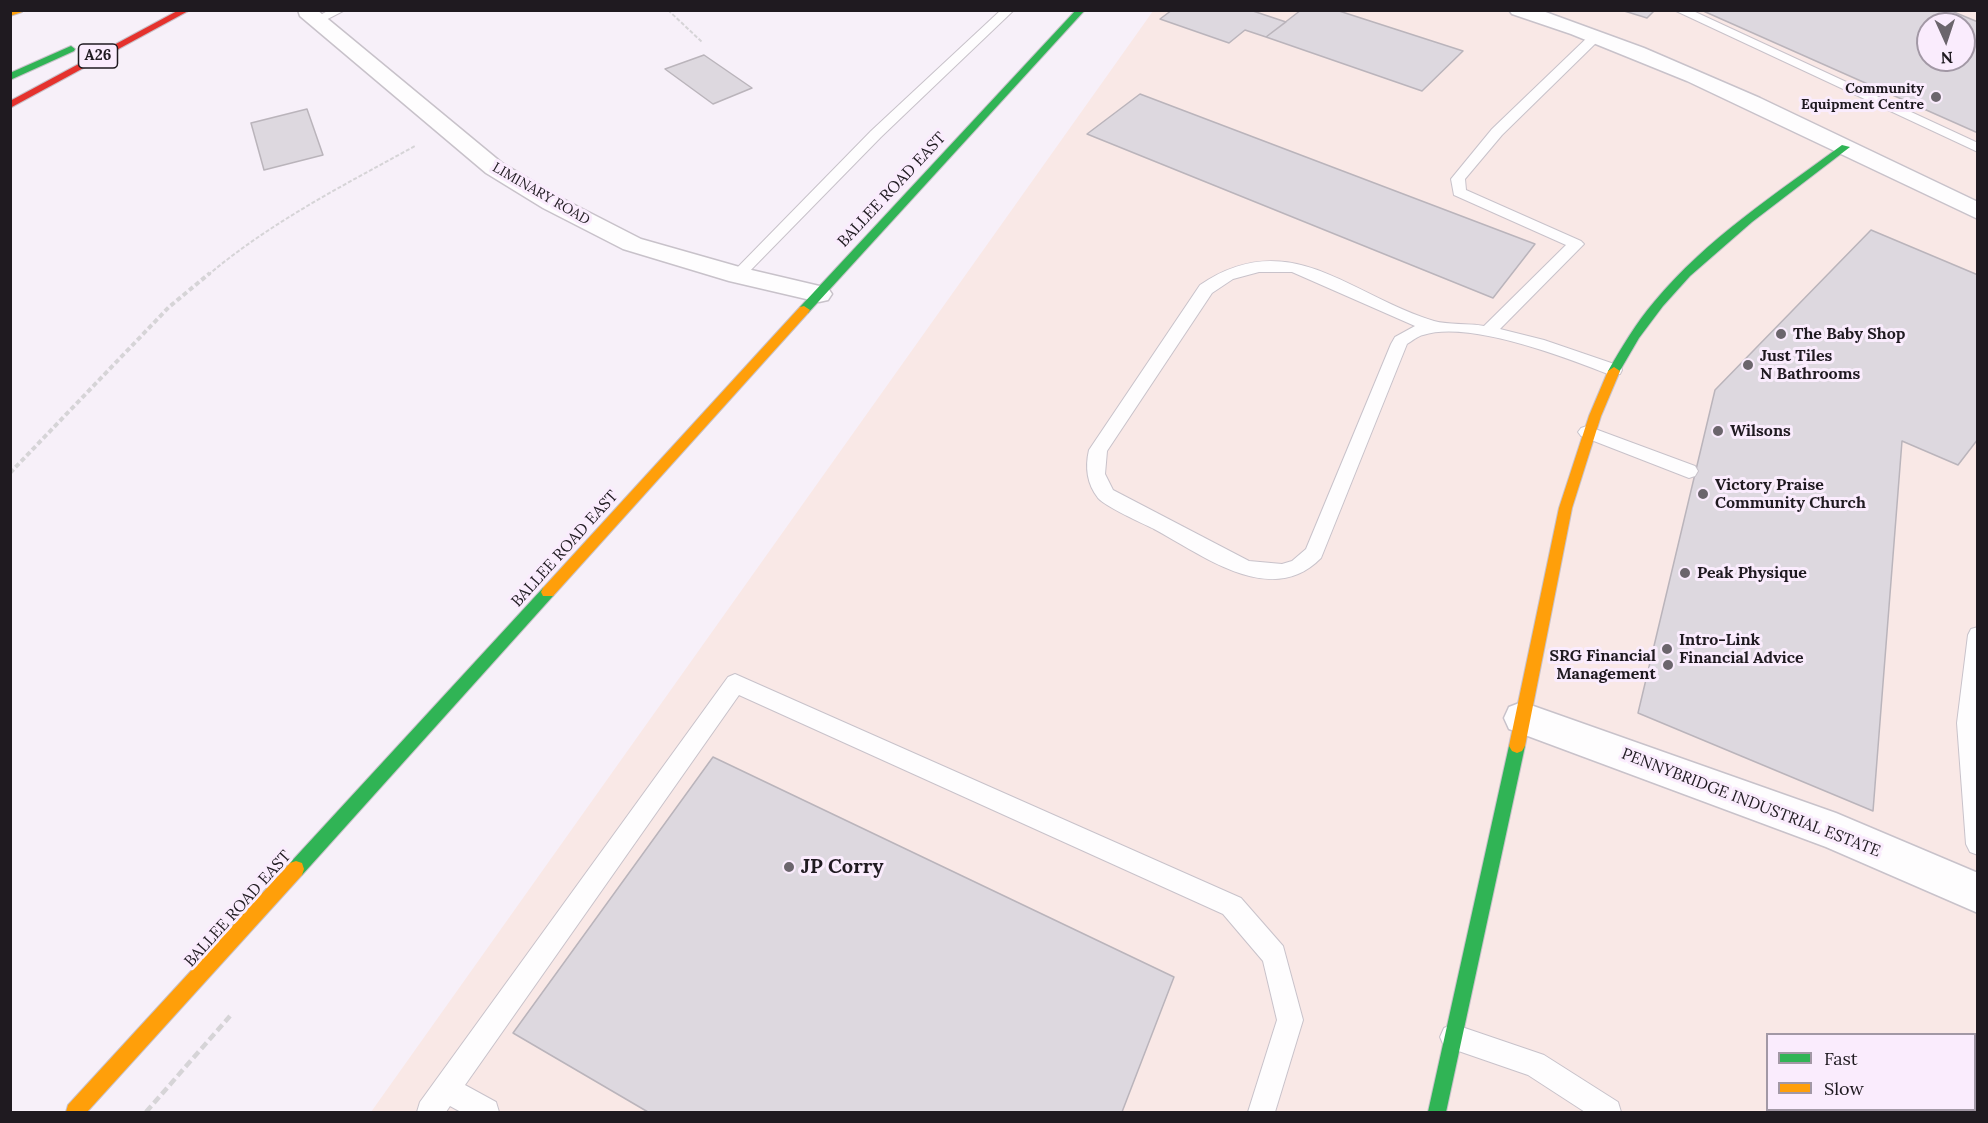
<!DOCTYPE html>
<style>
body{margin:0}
#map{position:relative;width:1988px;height:1123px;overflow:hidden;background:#f7f0f9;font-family:Lora,serif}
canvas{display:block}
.frame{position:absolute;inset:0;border:12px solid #1f1a20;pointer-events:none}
.legend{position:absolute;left:1766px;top:1033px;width:210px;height:78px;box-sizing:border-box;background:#faecfd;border:2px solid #a298a5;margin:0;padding:8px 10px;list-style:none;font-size:18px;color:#1f1a20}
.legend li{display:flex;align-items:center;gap:12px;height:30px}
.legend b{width:30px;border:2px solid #a298a5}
.north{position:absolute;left:1916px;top:12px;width:60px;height:60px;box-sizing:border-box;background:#faecfd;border:2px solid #a298a5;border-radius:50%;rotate:177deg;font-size:16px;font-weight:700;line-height:24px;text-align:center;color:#1f1a20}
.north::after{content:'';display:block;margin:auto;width:21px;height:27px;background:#6b656c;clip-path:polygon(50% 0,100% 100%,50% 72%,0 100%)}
</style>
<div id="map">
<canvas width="1988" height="1123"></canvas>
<div class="frame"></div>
<ul class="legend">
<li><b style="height:8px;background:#30b455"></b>Fast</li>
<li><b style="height:8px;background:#ff9f0a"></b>Slow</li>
</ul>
<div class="north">N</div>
</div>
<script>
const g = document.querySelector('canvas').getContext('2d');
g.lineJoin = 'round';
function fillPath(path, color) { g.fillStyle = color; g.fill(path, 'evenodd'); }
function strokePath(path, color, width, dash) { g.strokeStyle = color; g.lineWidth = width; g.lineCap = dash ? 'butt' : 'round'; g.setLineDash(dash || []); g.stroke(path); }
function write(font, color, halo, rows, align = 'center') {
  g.font = font + ' Lora,serif'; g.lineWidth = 6; g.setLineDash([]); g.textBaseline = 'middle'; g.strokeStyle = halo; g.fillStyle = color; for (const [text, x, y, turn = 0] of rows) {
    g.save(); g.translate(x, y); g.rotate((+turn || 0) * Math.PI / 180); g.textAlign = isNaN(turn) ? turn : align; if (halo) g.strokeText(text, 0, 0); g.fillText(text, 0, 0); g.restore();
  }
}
fillPath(new Path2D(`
 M1153 11H1977V1112H371ZM1928 24H1964V60H1928ZM1768 1034H1974V1110H1768Z`), '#f9e8e6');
const building = new Path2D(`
 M1172 10H1250L1286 22 1266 37 1245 30 1229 43 1160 19Z
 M1301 10H1336L1463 51 1422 91 1266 37Z
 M1621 10H1655L1647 18Z
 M1701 10H1949L1978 22V133ZM1928 24H1964V60H1928Z
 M704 55 752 88 713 104 665 69Z
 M1140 94 1535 244 1493 298 1087 134Z
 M307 109 323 155 264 170 251 123Z
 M1871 230 1978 275V439L1958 465 1902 441 1873 811 1638 713 1715 390Z
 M713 757 1174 977 1122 1112H648L513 1033Z`);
fillPath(building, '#ddd8df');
strokePath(building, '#bab4bb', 1.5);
const lane = new Path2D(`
 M329 10H345L318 24 312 20Z
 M1001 10H1014L881 137 743 278H733L730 275 733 272 871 131Z
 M1674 10H1691L1978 143V152Z
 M1595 33 1599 34V40L1502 135 1465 179 1466 190 1581 241 1584 244 1500 329 1544 340 1620 366 1622 370 1620 374H1608C1564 357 1469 320 1423 335 1418 336 1412 341 1407 344L1321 558C1271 609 1203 555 1154 529 1142 523 1106 507 1098 498 1087 484 1085 467 1089 450L1200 285C1290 224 1350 296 1434 321 1447 325 1469 323 1484 326L1566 245 1454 195 1451 179 1492 129 1591 34ZM1259 272H1292L1415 326 1395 337 1391 344 1306 549 1292 561 1282 564 1249 561 1113 490 1105 474 1107 451 1212 293 1233 279Z
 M1587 426 1695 466 1698 471 1695 476 1689 478 1581 436 1578 432 1581 428Z
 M1978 627V855L1970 852 1966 844 1957 723 1968 635 1971 629Z
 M735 674 1241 898 1283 946 1303 1020 1275 1112H1248L1277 1020 1263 961 1223 914 739 695 465 1085 496 1102 499 1112H461L450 1106 446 1112H417L420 1102 728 677Z
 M1453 1024 1544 1055 1618 1102 1621 1112H1585L1528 1075 1444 1046 1440 1037 1444 1028Z`);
const street = new Path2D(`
 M298 10H317L502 163 561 198 641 239 743 268 828 288 832 294 828 300 819 302 729 281 623 249 543 208 486 173 300 16Z
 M1509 10H1540L1644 48 1760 98 1978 202V219L1687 81 1571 34 1512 14Z
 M1522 702 1836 813 1978 873V913L1826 847 1509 729 1504 718 1509 707Z`);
const fast = new Path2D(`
 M1076 10H1085L808 313H800V307Z
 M71 46 75 49 74 51 10 80V73Z
 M1842 145 1850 147 1752 222 1690 276 1663 306 1639 338 1618 374H1610L1608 371C1622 347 1636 323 1654 302 1706 239 1777 193 1842 145Z
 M548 586 553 588 555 592 553 596 302 875 296 877 290 875 288 869 290 863 543 588Z
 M1517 739 1522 741 1525 746 1446 1112H1428L1509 746 1512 741Z`);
const slow = new Path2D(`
 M23 10 22 12 10 16V11Z
 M804 306 810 310 808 313 553 596H543L541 592 543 588 800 307Z
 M1614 367 1620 371 1601 416 1572 508 1525 746 1522 751 1517 753 1512 751 1509 746 1559 508 1589 416 1608 371Z
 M296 861 302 863 304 869 302 875 87 1112H66L68 1105 290 863Z`);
const jam = new Path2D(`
 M179 10H190L10 108V101Z`);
strokePath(lane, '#c8c2ca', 2);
strokePath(street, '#c8c2ca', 3);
strokePath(fast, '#c8c2ca', 2);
strokePath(slow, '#c8c2ca', 2);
strokePath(jam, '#c8c2ca', 2);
strokePath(new Path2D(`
 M668 10 702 42
 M208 275C271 222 344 185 415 146`), '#d6d4d7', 2, [4, 2]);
strokePath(new Path2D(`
 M10 473 169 307 210 273`), '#d6d4d7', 4, [5, 3]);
strokePath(new Path2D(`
 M146 1112 230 1016`), '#d6d4d7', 4.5, [8, 4]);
fillPath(lane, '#fefdfe');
fillPath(street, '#fefdfe');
fillPath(fast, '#30b455');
fillPath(slow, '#ff9f0a');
fillPath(jam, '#e5322d');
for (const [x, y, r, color] of [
 [1936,97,6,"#6b656c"],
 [1781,334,6,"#6b656c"],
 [1748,365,6,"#6b656c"],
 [1718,431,6,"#6b656c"],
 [1703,494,6,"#6b656c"],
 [1685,573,6,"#6b656c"],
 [1667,649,6,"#6b656c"],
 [1668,665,6,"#6b656c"],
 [789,867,6,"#6b656c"]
]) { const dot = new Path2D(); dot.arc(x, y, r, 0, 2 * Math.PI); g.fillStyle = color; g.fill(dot); strokePath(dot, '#faecfd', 2); }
write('bold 14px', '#1f1a20', '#faecfd', [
 ["Community",1924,89],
 ["Equipment Centre",1924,105]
], 'right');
write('14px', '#1f1a20', '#faecfd', [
 ["LIMINARY ROAD",541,194,30]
]);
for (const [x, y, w] of [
 [98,56,39]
]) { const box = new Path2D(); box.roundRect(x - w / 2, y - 12, w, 24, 4.5); g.fillStyle = '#faecfd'; g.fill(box); strokePath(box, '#1f1a20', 1.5); }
write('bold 15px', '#1f1a20', null, [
 ["A26",98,56]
]);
write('16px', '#1f1a20', '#faecfd', [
 ["BALLEE ROAD EAST",892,190,-47],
 ["BALLEE ROAD EAST",565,549,-48],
 ["PENNYBRIDGE INDUSTRIAL ESTATE",1751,803,21],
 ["BALLEE ROAD EAST",238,909,-48]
]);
write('bold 16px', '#1f1a20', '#faecfd', [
 ["The Baby Shop",1793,334],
 ["Just Tiles",1760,356],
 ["N Bathrooms",1760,374],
 ["Wilsons",1730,431],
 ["Victory Praise",1715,485],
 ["Community Church",1715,503],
 ["Peak Physique",1697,573],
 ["Intro-Link",1679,640],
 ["Financial Advice",1679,658],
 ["SRG Financial",1656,656,"right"],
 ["Management",1656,674,"right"]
], 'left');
write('bold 20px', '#1f1a20', '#faecfd', [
 ["JP Corry",801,867]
], 'left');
</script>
